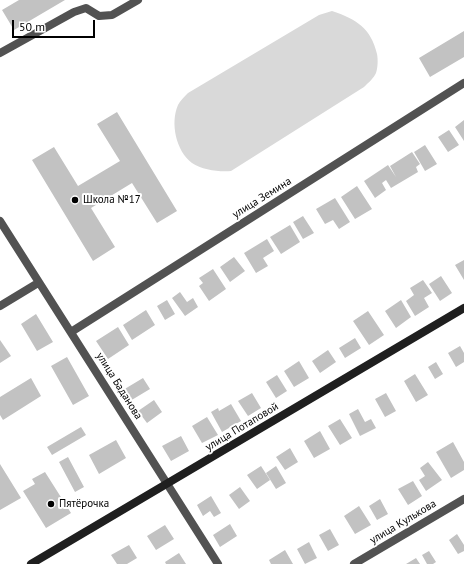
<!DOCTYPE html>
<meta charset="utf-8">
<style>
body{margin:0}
#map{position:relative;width:464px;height:564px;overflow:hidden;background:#fff;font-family:"PT Sans",sans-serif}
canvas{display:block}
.scale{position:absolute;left:12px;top:20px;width:83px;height:18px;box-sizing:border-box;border:2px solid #000;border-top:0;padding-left:5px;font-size:12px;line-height:14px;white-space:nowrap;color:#000;-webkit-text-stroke:3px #fff;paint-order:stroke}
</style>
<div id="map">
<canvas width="464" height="564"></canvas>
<div class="scale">50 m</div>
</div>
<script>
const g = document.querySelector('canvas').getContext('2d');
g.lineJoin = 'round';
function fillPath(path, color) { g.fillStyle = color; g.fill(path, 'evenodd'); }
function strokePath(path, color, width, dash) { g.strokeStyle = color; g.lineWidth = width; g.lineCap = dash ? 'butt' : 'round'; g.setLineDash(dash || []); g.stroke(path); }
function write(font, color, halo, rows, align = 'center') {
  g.font = font + ' "PT Sans",sans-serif'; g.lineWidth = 4; g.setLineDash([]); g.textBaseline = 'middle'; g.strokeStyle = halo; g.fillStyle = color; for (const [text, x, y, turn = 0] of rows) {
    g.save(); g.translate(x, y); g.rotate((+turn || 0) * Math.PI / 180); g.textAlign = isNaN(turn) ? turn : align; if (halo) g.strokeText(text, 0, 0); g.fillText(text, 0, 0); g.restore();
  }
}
fillPath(new Path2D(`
 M332 11C356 19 371 28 377 54 378 59 378 67 376 73 374 78 368 83 364 87L231 171C219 172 202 170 192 163 176 151 170 123 178 105 180 101 184 97 188 93L319 15Z`), '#d9d9d9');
fillPath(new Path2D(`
 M19 0H65L14 30 2 10Z
 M464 31V57L430 77 419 58Z
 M117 112 177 211 157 223 132 183 91 208 115 247 93 261 32 160 54 147 78 186 120 161 97 124Z
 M464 120V141L455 127Z
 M449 130 459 145 448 152 438 137Z
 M425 145 437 164 425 171 414 152Z
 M412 152 420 164 416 167 418 172 391 188 386 180 382 183 386 190 375 198 364 181 388 165 396 177 390 166Z
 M357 186 372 209 355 219 341 197Z
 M335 198 350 222 339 229 333 220 325 224 316 209Z
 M303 216 314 233 303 239 293 222Z
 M290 225 300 242 281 254 270 237Z
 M267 239 274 251 263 258 268 266 256 273 244 253Z
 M234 257 245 271 230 282 220 267Z
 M464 260V280L455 265Z
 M213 269 226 289 209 301 199 286 203 283 199 278Z
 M441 276 452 293 440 301 429 284Z
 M423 280 432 293 424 298 429 307 415 316 406 301 414 295 410 288Z
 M180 292 187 302 193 298 198 307 185 316 172 298Z
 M167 300 175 314 165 320 157 306Z
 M401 300 411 317 396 328 385 311Z
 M146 310 155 325 132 340 123 325Z
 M368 311 384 335 369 345 353 321Z
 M36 314 53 342 37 351 21 324Z
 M118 327 129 345 108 359 96 341Z
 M355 338 361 348 345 358 339 348Z
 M0 340 11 356 0 363Z
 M460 346 464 353V362L456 367 448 353Z
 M328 350 336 362 320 373 312 361Z
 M67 357 89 396 73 405 51 366Z
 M299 361 309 378 294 387 284 371Z
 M436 362 443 374 435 379 428 367Z
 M415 374 428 395 416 402 404 381Z
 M277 375 287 391 276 398 266 382Z
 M31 378 41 396 3 420 0 415V397Z
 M143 378 150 389 130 401 123 390Z
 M252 393 261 408 248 416 238 401Z
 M386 393 396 411 385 417 375 399Z
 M154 400 162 412 147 423 138 411Z
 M231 404 241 421 222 432 211 412 218 408 219 411Z
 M358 409 365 422 371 419 376 428 360 436 349 414Z
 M207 417 218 435 202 443 192 426Z
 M340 419 352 438 340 445 328 426Z
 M81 427 86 435 52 455 47 447Z
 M320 431 330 449 314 458 304 441Z
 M181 436 189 451 171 461 162 446Z
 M116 440 126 458 99 474 89 455Z
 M453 442 464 462V470L451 478 436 452Z
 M290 448 298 462 285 470 276 457Z
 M68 457 84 487 75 492 59 462Z
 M428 462 442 480 426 491 419 480 425 476 420 468Z
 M0 464 21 498 0 510Z
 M261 466 270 480 257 489 247 475Z
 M276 466 286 483 276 489 266 473Z
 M45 472 71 513 46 528 23 491 35 484 32 479Z
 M413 481 422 496 408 505 398 489Z
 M240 487 250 501 239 509 229 495Z
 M211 496 221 513 214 517 210 511 203 516 197 505Z
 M380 499 388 514 377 520 369 506Z
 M359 506 371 525 355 534 344 516Z
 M230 524 237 536 220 547 213 535Z
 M165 525 174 539 156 550 147 536Z
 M330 529 339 545 328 551 319 535Z
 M457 534 464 545V551L458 554 449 540Z
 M309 542 317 558 305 564 297 549Z
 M129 545 137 558 127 564H117L111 555Z
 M285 550 293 564H271L269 560Z
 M429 551 436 562 433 564H427L422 555Z
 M179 553 186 564H166L165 562Z
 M416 558 420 564H406Z`), '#c2c2c2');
strokePath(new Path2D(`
 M0 53 74 12 86 8 99 16 112 15 138 0
 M0 221 218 564
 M0 306 38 283
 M71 332 464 83
 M354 564 464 499`), '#525252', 8);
strokePath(new Path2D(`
 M31 564 464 308`), '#1f1f1f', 8);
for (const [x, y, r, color] of [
 [75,200,4,"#000"],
 [51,504,4,"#000"]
]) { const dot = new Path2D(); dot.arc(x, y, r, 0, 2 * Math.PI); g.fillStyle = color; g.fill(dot); strokePath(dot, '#fff', 1.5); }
write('11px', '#000', '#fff', [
 ["улица Земина",262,198,-32],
 ["улица Баданова",119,386,58],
 ["улица Потаповой",242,427,-31],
 ["улица Кулькова",403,522,-31]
]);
write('11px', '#000', '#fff', [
 ["Школа №17",83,200],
 ["Пятёрочка",59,504]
], 'left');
</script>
